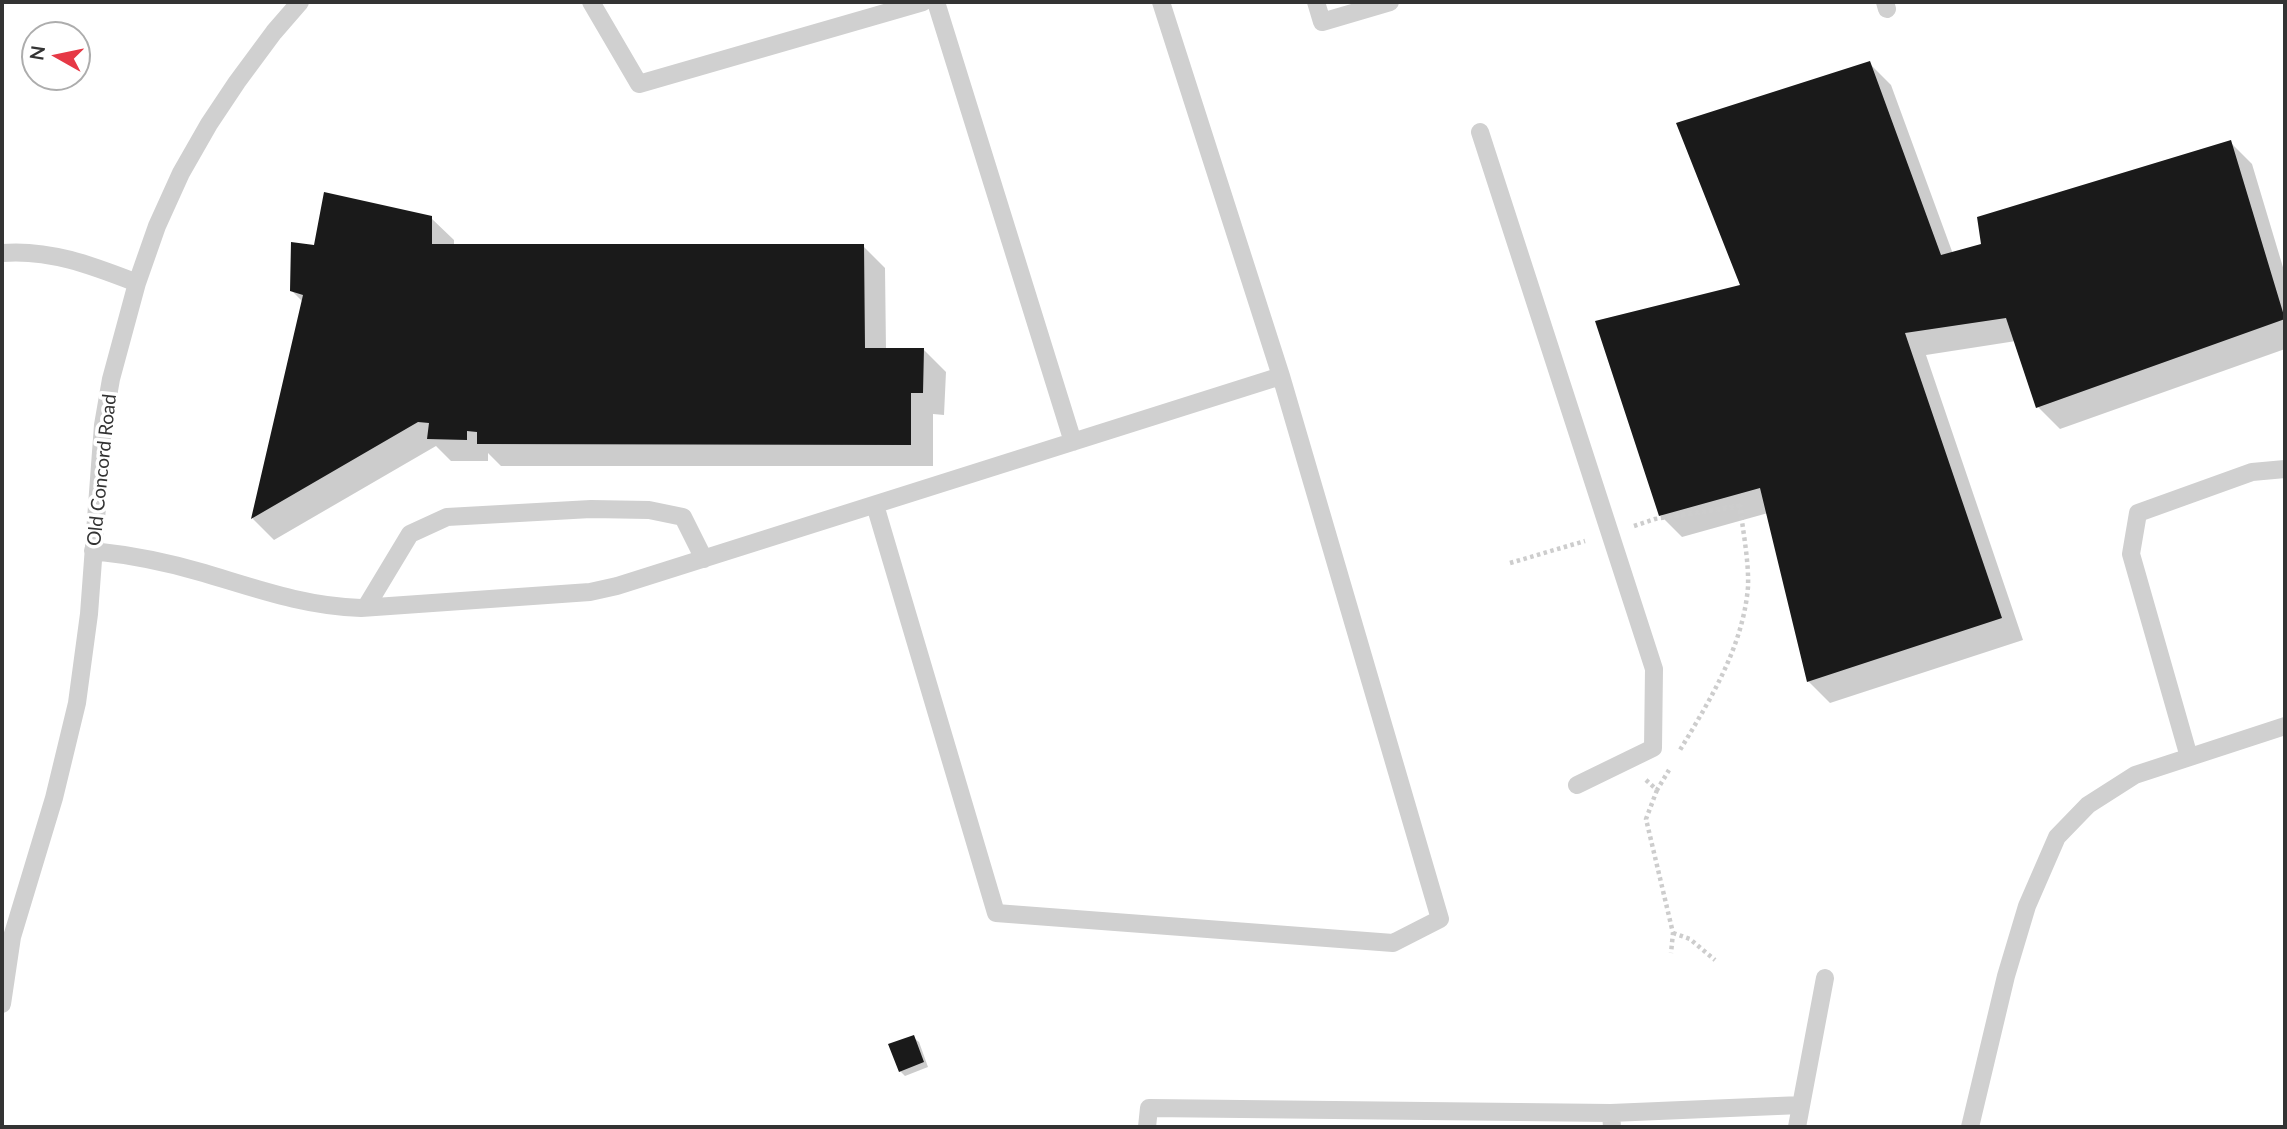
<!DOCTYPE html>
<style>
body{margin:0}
#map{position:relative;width:2287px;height:1129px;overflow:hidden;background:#fff;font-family:Lato,sans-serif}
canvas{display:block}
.frame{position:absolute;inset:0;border:4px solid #333;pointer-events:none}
.north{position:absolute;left:21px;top:21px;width:70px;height:70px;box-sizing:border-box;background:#fff;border:2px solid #adadad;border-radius:50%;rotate:279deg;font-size:19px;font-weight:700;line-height:28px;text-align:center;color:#333}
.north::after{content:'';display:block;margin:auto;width:24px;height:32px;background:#e63946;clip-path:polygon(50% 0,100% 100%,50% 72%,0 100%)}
</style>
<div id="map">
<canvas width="2287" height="1129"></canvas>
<div class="frame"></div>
<div class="north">N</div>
</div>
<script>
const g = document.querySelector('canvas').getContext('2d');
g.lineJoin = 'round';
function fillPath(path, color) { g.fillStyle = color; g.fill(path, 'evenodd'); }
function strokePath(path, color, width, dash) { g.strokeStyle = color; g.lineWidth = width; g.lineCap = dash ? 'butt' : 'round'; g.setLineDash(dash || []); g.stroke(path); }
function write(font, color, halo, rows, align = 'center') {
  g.font = font + ' Lato,sans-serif'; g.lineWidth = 7; g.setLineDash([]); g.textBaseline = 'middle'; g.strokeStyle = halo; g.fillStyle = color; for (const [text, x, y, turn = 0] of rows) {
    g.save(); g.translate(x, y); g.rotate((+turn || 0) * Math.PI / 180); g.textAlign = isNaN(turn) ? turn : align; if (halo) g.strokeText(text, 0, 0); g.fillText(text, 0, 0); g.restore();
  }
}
fillPath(new Path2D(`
 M1869 63 1891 85 1953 254 1983 245 2230 142 2252 164 2285 274V349L2060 429 2038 407 2016 341 1926 355 2023 640 1830 703 1808 681 1768 513 1682 537 1660 515 1743 286Z
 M431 218 454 240V246H863L885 268 886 350H924L946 372 944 415 933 414V466H501L488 453V461H451L436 446 274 540 253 519 303 302 292 291 315 247Z
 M913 1037 919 1042 928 1067 905 1076 900 1071Z`), '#0003');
fillPath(new Path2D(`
 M1870 61 1941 255 1981 244 1977 217 2231 140 2285 319 2036 408 2006 318 1905 333 2002 618 1807 682 1760 488 1659 516 1595 321 1740 285 1676 123Z
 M324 192 432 216V244H864L865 348H924L923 393H911V445L477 444V432L467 431V440L427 439 429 423 418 422 251 519 303 295 290 291 291 242 314 245Z
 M914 1035 924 1062 899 1072 888 1044Z`), '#1a1a1a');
strokePath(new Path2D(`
 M1634 526 1655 519 1740 506C1743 532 1749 561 1748 587 1743 647 1710 700 1680 750
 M1510 563 1585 541
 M1646 780 1657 790 1669 770
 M1657 790 1646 819 1673 933 1671 953
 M1673 933 1690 939 1715 960`), '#cdcdcd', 4.5, [3.5, 3.5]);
strokePath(new Path2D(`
 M591 2 639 84 923 2
 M936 2 1073 442
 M1316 2 1322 22 1390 2
 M1885 2 1887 9
 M1480 132 1654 669 1653 748 1577 785
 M2 253C50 249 93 266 137 283
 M875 505 996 913 1393 943 1440 919 1281 376 1161 2
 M93 551C131 555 167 562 204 573 258 589 304 606 361 608L590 592 617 586 1281 376
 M366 607 410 534 447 517 591 509 649 510 683 517 704 559
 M2189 757 2131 554 2138 513 2252 472 2285 469
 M2 1004 12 937 54 798 77 703 89 614 103 425 111 379 137 283 157 226 181 173 209 124 237 82 274 32 300 2
 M1611 1113 1801 1105
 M1147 1127 1149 1108 1611 1113 1612 1127
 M1797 1127 1825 978
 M1970 1127 2006 976 2027 906 2057 837 2088 805 2135 775 2285 726`), '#d0d0d0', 18);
write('19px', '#333', '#fff', [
 ["Old Concord Road",102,470,-84]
]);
</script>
